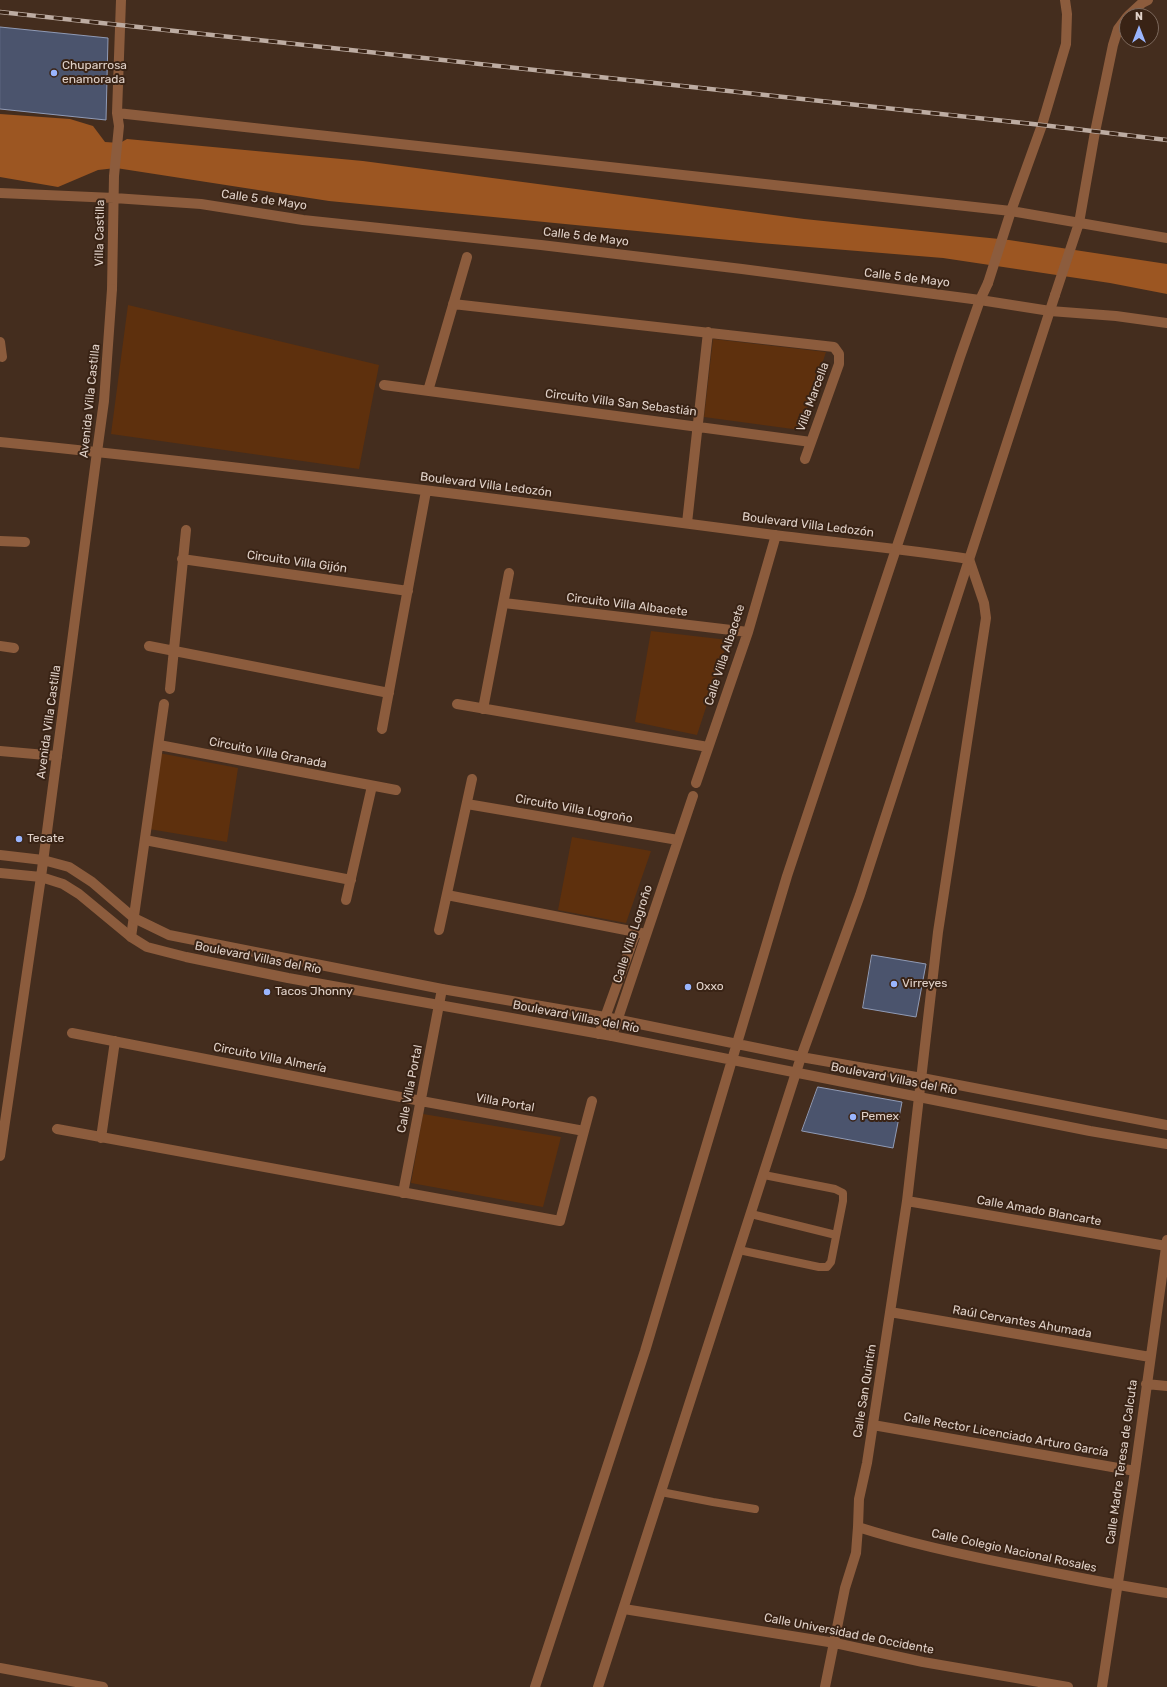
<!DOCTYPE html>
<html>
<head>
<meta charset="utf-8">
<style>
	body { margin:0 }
	#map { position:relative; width:1167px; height:1687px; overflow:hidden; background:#442d1e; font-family:Rubik,sans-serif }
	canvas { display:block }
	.north { position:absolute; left:1119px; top:8px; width:40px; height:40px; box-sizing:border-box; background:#392315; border:1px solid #7c695d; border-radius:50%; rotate:0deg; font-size:11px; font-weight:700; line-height:16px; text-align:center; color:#e0d1c8 }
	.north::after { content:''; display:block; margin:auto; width:14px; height:18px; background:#9ab5fd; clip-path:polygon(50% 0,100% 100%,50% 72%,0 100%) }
</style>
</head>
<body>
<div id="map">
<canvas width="1167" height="1687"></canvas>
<div class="north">N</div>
</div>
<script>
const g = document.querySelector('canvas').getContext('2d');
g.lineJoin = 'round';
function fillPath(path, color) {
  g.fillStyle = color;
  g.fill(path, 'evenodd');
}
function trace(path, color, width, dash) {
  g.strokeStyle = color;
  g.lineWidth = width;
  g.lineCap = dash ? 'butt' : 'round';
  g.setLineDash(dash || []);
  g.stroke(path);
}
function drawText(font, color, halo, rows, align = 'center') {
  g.font = font + ' Rubik,sans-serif';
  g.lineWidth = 4;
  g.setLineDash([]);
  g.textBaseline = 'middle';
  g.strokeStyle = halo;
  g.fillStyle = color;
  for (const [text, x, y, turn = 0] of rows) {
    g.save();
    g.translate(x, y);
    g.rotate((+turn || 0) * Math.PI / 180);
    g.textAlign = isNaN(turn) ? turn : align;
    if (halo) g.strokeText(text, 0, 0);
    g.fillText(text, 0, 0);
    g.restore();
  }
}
fillPath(new Path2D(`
	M 128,305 L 379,365 L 359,469 L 111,434 Z
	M 713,339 L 826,352 L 800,430 L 704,417 Z
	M 651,631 L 728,640 L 697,735 L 635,722 Z
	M 159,753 L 238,768 L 227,842 L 149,829 Z
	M 572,837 L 651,851 L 626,923 L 558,910 Z
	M 423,1114 L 561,1137 L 543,1207 L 411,1183 Z`), '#5e300d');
fillPath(new Path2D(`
	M 0,114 L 70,119 L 93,126 L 105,142 L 120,143 L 127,139 L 363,161 L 804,219 L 1009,240 L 1167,264 L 1167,294 L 1110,283 L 943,258 L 760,243 L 329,201 L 116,168 L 98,170 L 58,187 L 0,177 Z`), '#9c5622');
const building = new Path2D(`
	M 0,27 L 108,38 L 106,120 L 0,109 Z
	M 872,955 L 926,964 L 916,1017 L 863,1008 Z
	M 818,1087 L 902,1102 L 893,1148 L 802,1131 Z`);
fillPath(building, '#4b546d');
trace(building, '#909bb6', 1);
trace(new Path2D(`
	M 751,1214 L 836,1235
	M 739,1250 L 819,1267 L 827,1267 L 831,1262 L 843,1201 L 843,1193 L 835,1189 L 764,1175
	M 661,1492 L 713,1502 L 755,1509`), '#8c5c3d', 8);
trace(new Path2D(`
	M 1128,16 L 1142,3 L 1148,0
	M 117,113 L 1011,211 L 1167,238
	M 0,193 L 114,198 L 201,204 L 303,220 L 541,245 L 742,269 L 980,300 L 1050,311 L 1116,316 L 1167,323
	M 988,283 L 1011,211 L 1042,125 L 1066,44 L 1067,14 L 1065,0
	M 112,289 L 114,176 L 119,126 L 117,113 L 121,0
	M 1055,295 L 1079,223 L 1095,132 L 1113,45 L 1118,29 L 1127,17
	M 453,304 L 834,347 L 839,354 L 839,364 L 805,459
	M 0,342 L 2,357
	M 384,385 L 811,442
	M 428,391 L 467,257
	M 0,442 C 258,468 516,501 774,535 C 839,543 904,549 969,559 L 984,603 L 986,618 L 938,932 L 907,1201 L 867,1463 L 859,1499 L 858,1527 L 856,1553 L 845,1588 L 825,1687
	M 687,523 L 708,332
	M 0,541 L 25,542
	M 182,559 L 408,591
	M 504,603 L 748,632
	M 0,646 L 14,648
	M 149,646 L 389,693
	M 170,689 L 186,530
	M 457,704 L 708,747
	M 483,709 L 509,573
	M 382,729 L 426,491
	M 159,745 L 396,790
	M 0,751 L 57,756
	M 696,783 L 748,632 L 776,535
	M 467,804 L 678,840
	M 145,840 L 351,880
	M 447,895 L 646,934
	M 346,900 L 372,786
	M 439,930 L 472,779
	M 131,937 L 164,704
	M 72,1033 L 421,1101 L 584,1131
	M 599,1034 L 636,932
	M 612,1036 L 693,796
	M 57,1129 L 560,1221 L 592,1101
	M 101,1138 L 115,1041
	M 403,1193 L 442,989
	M 907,1201 L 1166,1246
	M 890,1312 L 1150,1357
	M 1146,1384 L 1167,1386
	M 873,1425 L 1135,1471
	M 858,1527 C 914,1545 972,1557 1030,1568 C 1075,1577 1121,1586 1167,1593
	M 624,1609 L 835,1643 L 923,1662 L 1068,1687
	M 0,1668 L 103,1687
	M 1102,1687 L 1135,1471 L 1167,1240`), '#8c5c3d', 10);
trace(new Path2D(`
	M 0,855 L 43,860 L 69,867 L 92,882 L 134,918 L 169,935 L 442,989 L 605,1017 L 801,1057 L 922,1078 L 1167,1125
	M 0,873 L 41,877 L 63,884 L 79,894 L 131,937 L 147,947 L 186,957 L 288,978 L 612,1036 L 1090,1131 L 1167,1144
	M 0,1156 L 41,877 L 97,452 L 104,401 L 112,289
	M 535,1687 L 645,1351 L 787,876 L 960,357 L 980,300 L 988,283
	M 598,1687 L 801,1057 L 860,895 L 1055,295`), '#8c5c3d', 10);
const rail = new Path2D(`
	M 0,12 L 1042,125 L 1167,140`);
trace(rail, '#bdaca2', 4.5);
trace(rail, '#392315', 3, [9]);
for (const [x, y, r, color] of [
	[54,73,4,"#9ab5fd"],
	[19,839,4,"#9ab5fd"],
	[894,984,4,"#9ab5fd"],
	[688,987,4,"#9ab5fd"],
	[267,992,4,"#9ab5fd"],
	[853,1117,4,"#9ab5fd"]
]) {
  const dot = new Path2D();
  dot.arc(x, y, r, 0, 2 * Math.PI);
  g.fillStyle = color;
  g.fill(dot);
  trace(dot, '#392315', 1.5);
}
drawText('12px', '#e0d1c8', '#392315', [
	["Chuparrosa",62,66],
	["enamorada",62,80],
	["Tecate",27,839],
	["Virreyes",902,984],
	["Oxxo",696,987],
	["Tacos Jhonny",275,992],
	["Pemex",861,1117]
], 'left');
drawText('12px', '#e0d1c8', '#392315', [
	["Calle 5 de Mayo",264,200,8],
	["Villa Castilla",100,233,-89],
	["Calle 5 de Mayo",586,237,7],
	["Calle 5 de Mayo",907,278,7],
	["Villa Marcella",813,397,-70],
	["Avenida Villa Castilla",90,401,-84],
	["Circuito Villa San Sebastián",621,403,7],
	["Boulevard Villa Ledozón",486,485,7],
	["Boulevard Villa Ledozón",808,525,7],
	["Circuito Villa Gijón",297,562,8],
	["Circuito Villa Albacete",627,605,7],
	["Calle Villa Albacete",725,655,-72],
	["Avenida Villa Castilla",49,722,-82],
	["Circuito Villa Granada",268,753,11],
	["Circuito Villa Logroño",574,809,10],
	["Calle Villa Logroño",633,934,-72],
	["Boulevard Villas del Río",258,958,11],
	["Boulevard Villas del Río",576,1017,11],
	["Circuito Villa Almería",270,1058,11],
	["Boulevard Villas del Río",894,1079,11],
	["Calle Villa Portal",410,1089,-79],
	["Villa Portal",505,1103,10],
	["Calle Amado Blancarte",1039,1211,10],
	["Raúl Cervantes Ahumada",1022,1322,10],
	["Calle San Quintín",865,1391,-81],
	["Calle Rector Licenciado Arturo García",1006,1435,10],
	["Calle Madre Teresa de Calcuta",1122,1462,-82],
	["Calle Colegio Nacional Rosales",1014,1551,12],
	["Calle Universidad de Occidente",849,1634,11]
]);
</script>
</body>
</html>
